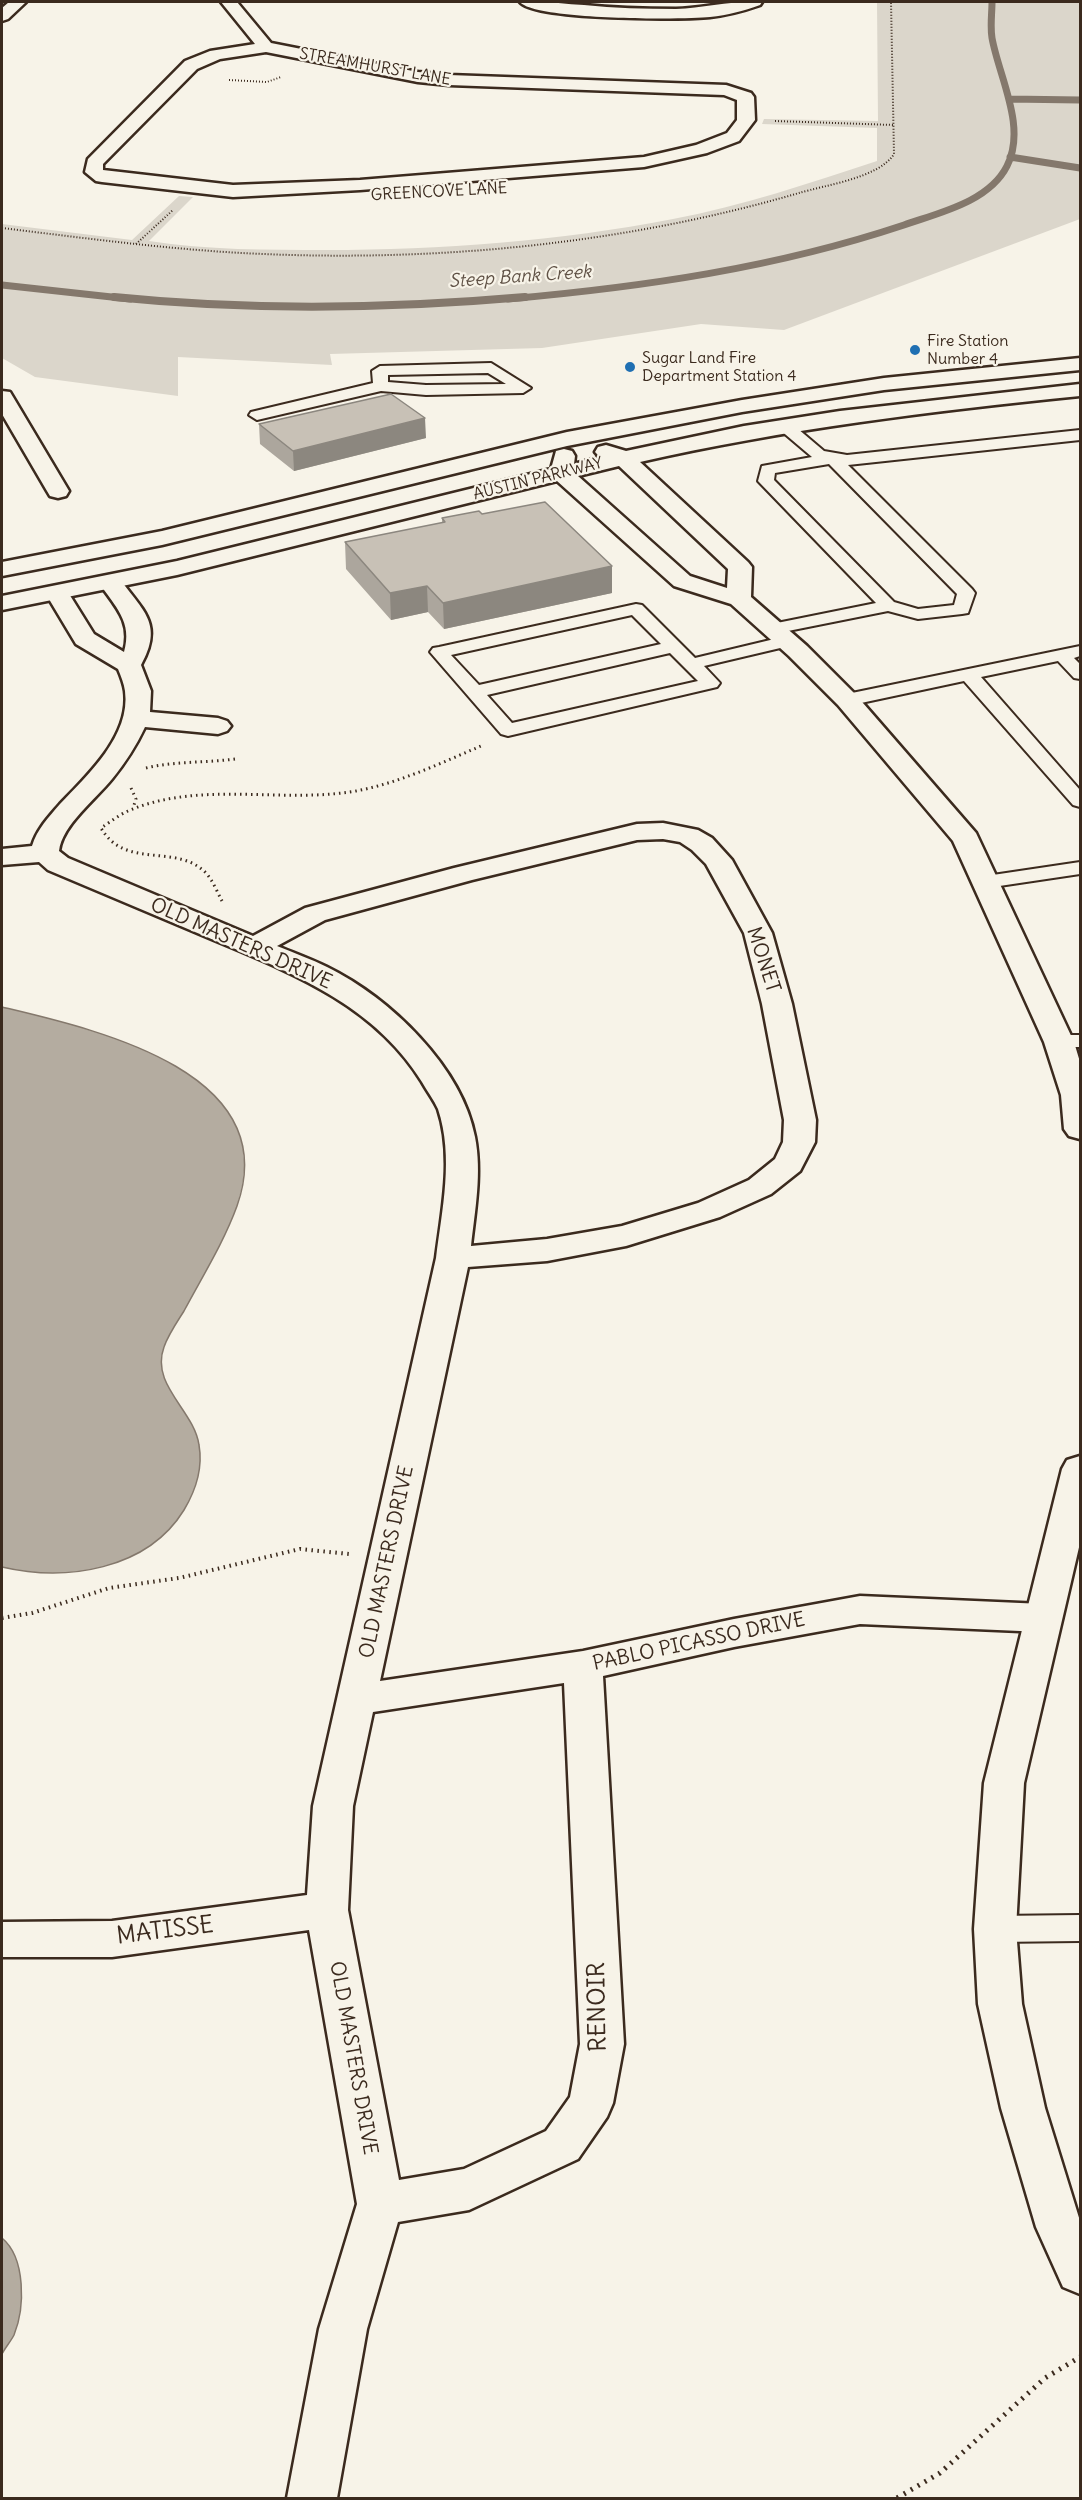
<!DOCTYPE html>
<html>
<head>
<meta charset="utf-8">
<style>
	body { margin:0 }
	#map { position:relative; width:1082px; height:2500px; overflow:hidden; background:#f7f3e8; font-family:Delius,sans-serif }
	canvas { display:block }
	.frame { position:absolute; inset:0; border:3px solid #3b2a1e; pointer-events:none }
</style>
</head>
<body>
<div id="map">
<canvas width="1082" height="2500"></canvas>
<div class="frame"></div>
</div>
<script>
const g = document.querySelector('canvas').getContext('2d');
g.lineJoin = 'round';
function fillPath(path, color) {
  g.fillStyle = color;
  g.fill(path, 'evenodd');
}
function trace(path, color, width, dash) {
  g.strokeStyle = color;
  g.lineWidth = width;
  g.lineCap = dash ? 'butt' : 'round';
  g.setLineDash(dash || []);
  g.stroke(path);
}
function drawText(font, color, halo, rows, align = 'center') {
  g.font = font + ' Delius,sans-serif';
  g.lineWidth = 4.5;
  g.setLineDash([]);
  g.textBaseline = 'middle';
  g.strokeStyle = halo;
  g.fillStyle = color;
  for (const [text, x, y, turn = 0] of rows) {
    g.save();
    g.translate(x, y);
    g.rotate((+turn || 0) * Math.PI / 180);
    g.textAlign = isNaN(turn) ? turn : align;
    if (halo) g.strokeText(text, 0, 0);
    g.fillText(text, 0, 0);
    g.restore();
  }
}
fillPath(new Path2D(`
	M 877,2 L 1080,2 L 1080,219 L 784,330 L 701,324 L 542,348 L 330,354 L 332,365 L 178,357 L 178,396 L 35,377 L 2,358 L 2,224 L 132,240 L 179,196 L 193,197 L 149,241 C 207,250 268,250 326,250 C 441,250 559,241 673,219 C 742,206 810,183 877,161 L 877,128 L 762,124 L 764,119 L 878,121 Z`), '#dbd6cb');
const water = new Path2D(`
	M 2,1007 C 94,1029 285,1071 237,1206 C 224,1242 202,1277 184,1311 C 177,1322 168,1335 164,1347 C 150,1385 194,1410 199,1445 C 203,1468 196,1490 184,1510 C 147,1570 66,1582 2,1567 Z
	M 2,2238 C 26,2258 25,2308 14,2335 C 11,2341 5,2348 2,2354 Z`);
fillPath(water, '#b4aca0');
trace(water, '#84786c', 1.5);
trace(new Path2D(`
	M 1009,99 L 1080,100
	M 1010,157 L 1080,168
	M 2,285 L 130,299
	M 508,299 C 643,287 775,268 904,225 C 938,213 989,202 1007,166 C 1027,127 999,77 992,38 C 990,26 992,14 992,2`), '#84786c', 7);
trace(new Path2D(`
	M 114,297 C 252,311 388,309 525,297`), '#84786c', 8);
const lane = new Path2D(`
	M 491,363 L 531,388 L 523,393 L 426,395 L 381,391 L 257,420 L 249,415 L 251,412 L 373,383 L 372,371 L 380,366 ZM 488,373 L 506,384 L 426,385 L 388,382 L 388,375 Z
	M 785,421 L 791,423 L 824,451 L 847,455 L 1080,430 L 1080,440 L 848,465 L 972,589 L 975,593 L 968,613 L 962,614 L 918,619 L 888,611 L 773,634 L 767,633 L 764,629 L 767,625 L 876,603 L 758,481 L 762,466 L 812,457 L 779,429 L 777,426 ZM 829,464 L 957,594 L 954,605 L 918,609 L 894,602 L 774,480 L 775,473 Z
	M 636,604 L 642,605 L 695,658 L 787,636 L 793,637 L 796,641 L 793,645 L 704,666 L 720,683 L 717,687 L 508,736 L 501,734 L 430,652 L 433,648 L 439,647 ZM 632,615 L 661,644 L 479,685 L 451,655 ZM 670,653 L 698,681 L 512,723 L 487,695 Z
	M 1080,646 L 1080,656 L 1074,658 L 1080,664 L 1080,679 L 1074,678 L 1058,661 L 981,677 L 1080,790 L 1080,807 L 1073,805 L 964,681 L 847,706 L 840,704 L 838,700 L 840,696 L 847,694 Z
	M 1080,862 L 1080,874 L 986,888 L 979,886 L 976,882 L 979,878 L 986,876 Z
	M 1059,1035 L 1080,1035 L 1080,1047 L 1051,1047 L 1048,1042 L 1051,1037 Z
	M 1080,1915 L 1080,1941 L 995,1942 L 984,1938 L 980,1929 L 984,1920 L 995,1916 Z`);
const street = new Path2D(`
	M 9,2 L 26,2 L 8,19 L 2,21 L 2,8 Z
	M 221,2 L 237,2 L 271,43 L 418,72 L 449,75 L 726,85 L 751,93 L 754,97 L 755,120 L 739,141 L 707,153 L 644,167 L 360,190 L 233,197 L 102,182 L 96,181 L 85,172 L 88,159 L 185,61 L 210,51 L 255,44 ZM 266,52 L 418,82 L 449,85 L 724,95 L 737,100 L 737,120 L 727,133 L 696,145 L 644,157 L 360,180 L 233,185 L 103,170 L 103,164 L 197,69 L 220,59 Z
	M 520,2 C 541,0 563,4 584,5 C 614,8 645,9 676,9 C 704,8 734,0 762,2 L 760,5 C 743,11 728,15 710,17 C 683,20 534,20 520,2 Z
	M 2,391 L 10,392 L 13,397 L 69,491 L 66,496 L 58,498 L 50,496 L 47,491 L 2,414 Z
	M 111,576 L 119,578 C 143,611 164,624 141,665 L 151,691 L 150,712 L 218,718 L 227,721 L 231,726 L 227,731 L 218,734 L 145,727 C 136,746 125,763 112,779 C 96,799 62,825 59,851 L 68,858 L 253,936 L 305,908 L 454,868 L 637,824 L 663,823 L 698,830 L 712,838 L 732,860 L 772,933 L 792,1004 L 816,1120 L 815,1142 L 800,1171 L 771,1194 L 720,1217 L 626,1246 L 547,1261 L 468,1267 L 380,1681 L 583,1651 L 734,1619 L 860,1596 L 1043,1604 L 1056,1608 L 1062,1618 L 1056,1628 L 1043,1632 L 860,1624 L 734,1647 L 603,1676 L 624,2044 L 613,2103 L 607,2117 L 578,2159 L 469,2210 L 398,2222 L 367,2329 L 337,2498 L 287,2498 L 319,2329 L 357,2204 L 309,1930 L 112,1957 L 2,1957 L 2,1922 L 112,1921 L 307,1895 L 313,1806 L 436,1258 C 442,1210 454,1157 438,1109 C 434,1100 427,1091 422,1082 C 371,999 279,968 195,932 C 146,911 97,891 48,870 L 39,862 L 2,865 L 2,849 L 32,846 C 37,829 49,817 60,804 C 88,775 131,735 125,691 C 124,684 121,676 118,669 L 76,644 L 46,594 L 50,589 L 58,587 L 66,589 L 94,634 L 124,652 C 133,622 115,606 99,583 L 103,578 ZM 663,839 L 680,842 L 692,850 L 706,864 L 744,933 L 762,1004 L 784,1120 L 783,1142 L 775,1159 L 749,1180 L 698,1203 L 622,1226 L 547,1239 L 471,1246 C 475,1210 482,1173 475,1137 C 462,1067 390,998 327,967 C 311,959 294,953 277,946 L 325,920 L 472,880 L 637,840 ZM 564,1683 L 580,2044 L 570,2097 L 546,2131 L 464,2169 L 399,2180 L 348,1910 L 353,1806 L 373,1712 Z`);
const secondary = new Path2D(`
	M 1080,358 L 1080,370 L 884,390 L 742,412 L 567,446 L 162,545 L 2,576 L 2,562 L 162,531 L 567,432 L 742,400 L 884,378 Z
	M 1080,384 L 1080,396 C 932,411 785,429 640,462 L 748,562 L 752,567 L 751,597 L 807,646 L 856,695 L 976,833 L 1074,1042 L 1080,1062 L 1080,1139 L 1069,1136 L 1064,1129 L 1061,1095 L 1044,1042 L 953,841 L 838,705 L 789,656 L 731,604 L 674,586 L 557,481 L 177,575 L 2,610 L 2,596 L 177,561 L 551,469 L 556,451 L 564,449 L 572,451 L 575,456 L 574,464 L 600,457 L 595,452 L 598,447 L 606,445 L 626,451 L 744,426 L 840,411 ZM 619,466 L 728,569 L 727,588 L 690,576 L 578,476 Z
	M 1080,1456 L 1080,1543 L 1024,1783 L 1016,1929 L 1022,2004 L 1045,2108 L 1080,2221 L 1080,2294 L 1063,2287 L 1036,2227 L 1001,2108 L 978,2004 L 974,1929 L 984,1783 L 1062,1469 L 1067,1460 Z`);
trace(lane, '#3b2a1e', 4);
trace(street, '#3b2a1e', 5);
trace(secondary, '#3b2a1e', 5);
trace(new Path2D(`
	M 229,80 L 267,82 L 281,77
	M 775,121 L 894,125
	M 2,228 C 76,237 150,247 225,252 C 416,264 614,247 799,193 C 825,185 879,178 894,154 L 891,2
	M 136,244 L 173,210`), '#3b2a1e', 2, [1, 2]);
trace(new Path2D(`
	M 146,768 C 175,761 205,763 235,759
	M 131,788 L 136,799 L 133,808
	M 222,901 C 217,892 213,880 205,872 C 175,843 125,870 101,828 C 110,822 119,815 128,811 C 200,780 281,804 356,791 C 399,783 441,763 481,746`), '#3b2a1e', 3, [1.5, 4]);
trace(new Path2D(`
	M 2,1618 L 32,1613 L 109,1588 L 179,1578 L 300,1549 L 349,1554`), '#3b2a1e', 4, [1.5, 4.5]);
trace(new Path2D(`
	M 897,2498 L 940,2473 L 1045,2378 L 1080,2357`), '#3b2a1e', 5, [2, 6]);
fillPath(lane, '#f7f3e8');
fillPath(street, '#f7f3e8');
fillPath(secondary, '#f7f3e8');
fillPath(new Path2D(`
	M 259,424 L 426,438 L 294,471 L 260,444 Z
	M 482,514 L 612,593 L 444,629 L 428,612 L 391,620 L 346,569 L 345,542 L 442,523 L 442,518 Z`), '#aca69d');
fillPath(new Path2D(`
	M 425,418 L 426,438 L 294,471 L 293,451 Z
	M 612,566 L 612,593 L 444,629 L 443,603 Z
	M 427,586 L 428,612 L 391,620 L 390,593 Z`), '#8c877f');
const building = new Path2D(`
	M 391,394 L 425,418 L 293,451 L 259,424 Z
	M 545,502 L 612,566 L 443,603 L 427,586 L 390,593 L 345,542 L 445,522 L 442,518 L 479,511 L 482,514 Z`);
fillPath(building, '#c8c1b6');
trace(building, '#8c877f', 1.5);
for (const [x, y, r, color] of [
	[915,350,6,"#1f6fb2"],
	[630,367,6,"#1f6fb2"]
]) {
  const dot = new Path2D();
  dot.arc(x, y, r, 0, 2 * Math.PI);
  g.fillStyle = color;
  g.fill(dot);
  trace(dot, '#f7f3e8', 2);
}
drawText('16px', '#3b2a1e', '#f7f3e8', [
	["STREAMHURST LANE",375,67,10],
	["GREENCOVE LANE",439,192,-3],
	["AUSTIN PARKWAY",538,479,-14]
]);
drawText('16px', '#3b2a1e', '#f7f3e8', [
	["Fire Station",927,341],
	["Number 4",927,359],
	["Sugar Land Fire",642,358],
	["Department Station 4",642,376]
], 'left');
drawText('italic 18px', '#5f5145', '#f7f3e8', [
	["Steep Bank Creek",520,277,-4]
]);
drawText('20px', '#3b2a1e', '#f7f3e8', [
	["OLD MASTERS DRIVE",241,944,24],
	["MONET",763,960,72],
	["OLD MASTERS DRIVE",387,1562,-78],
	["PABLO PICASSO DRIVE",699,1642,-12],
	["OLD MASTERS DRIVE",353,2058,80]
]);
drawText('24px', '#3b2a1e', '#f7f3e8', [
	["MATISSE",165,1931,-7],
	["RENOIR",598,2007,-91]
]);
</script>
</body>
</html>
